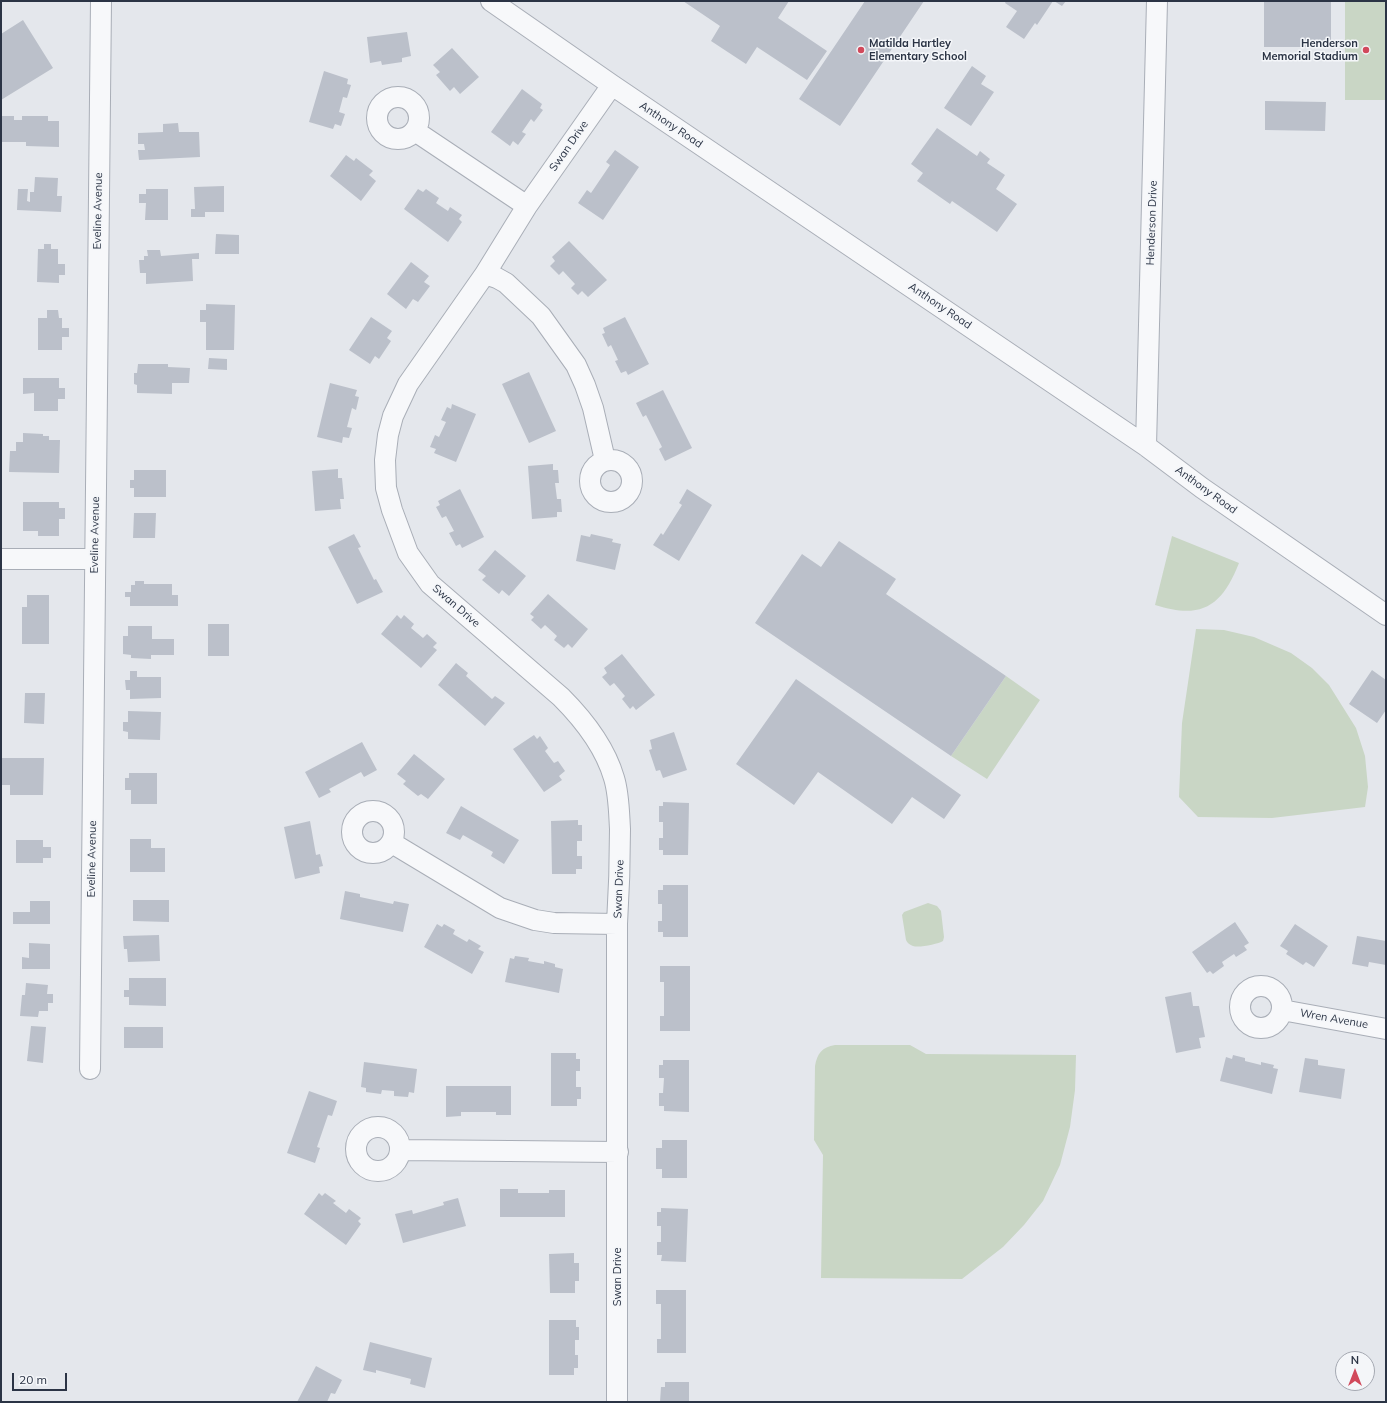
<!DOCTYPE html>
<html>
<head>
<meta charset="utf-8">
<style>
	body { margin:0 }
	#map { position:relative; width:1387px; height:1403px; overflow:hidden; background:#e4e7ec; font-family:Mulish,sans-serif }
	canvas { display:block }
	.frame { position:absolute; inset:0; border:2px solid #2b3445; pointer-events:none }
	.north { position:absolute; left:1335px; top:1351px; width:40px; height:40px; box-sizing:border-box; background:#f4f6f9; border:1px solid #a4a8b1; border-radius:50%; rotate:0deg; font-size:11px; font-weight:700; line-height:16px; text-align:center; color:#2b3445 }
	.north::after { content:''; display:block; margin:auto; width:14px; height:18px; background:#d1495b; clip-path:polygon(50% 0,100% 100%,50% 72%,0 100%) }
	.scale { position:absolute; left:12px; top:1373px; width:55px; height:18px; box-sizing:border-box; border:2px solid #2b3445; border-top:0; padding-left:5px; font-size:12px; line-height:14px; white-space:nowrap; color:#2b3445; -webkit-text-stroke:3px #f4f6f9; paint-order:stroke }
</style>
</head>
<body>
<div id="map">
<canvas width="1387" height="1403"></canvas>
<div class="frame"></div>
<div class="north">N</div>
<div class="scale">20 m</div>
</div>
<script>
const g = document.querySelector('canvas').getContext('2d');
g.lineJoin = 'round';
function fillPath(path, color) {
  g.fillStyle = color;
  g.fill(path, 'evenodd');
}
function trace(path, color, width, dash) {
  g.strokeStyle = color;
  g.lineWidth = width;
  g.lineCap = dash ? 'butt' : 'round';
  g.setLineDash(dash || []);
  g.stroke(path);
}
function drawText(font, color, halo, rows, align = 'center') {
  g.font = font + ' Mulish,sans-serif';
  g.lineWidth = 3;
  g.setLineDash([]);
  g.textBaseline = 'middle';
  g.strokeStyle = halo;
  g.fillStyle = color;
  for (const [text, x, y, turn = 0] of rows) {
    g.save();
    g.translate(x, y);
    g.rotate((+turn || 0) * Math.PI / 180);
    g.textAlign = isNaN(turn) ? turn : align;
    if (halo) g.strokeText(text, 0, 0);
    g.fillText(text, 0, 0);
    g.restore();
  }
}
fillPath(new Path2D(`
	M 1345,1 L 1386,1 L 1386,100 L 1345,100 Z
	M 1172,536 L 1239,563 C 1222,606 1202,620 1155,605 Z
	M 1196,629 L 1224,630 L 1254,637 L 1291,653 L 1312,668 L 1329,685 L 1356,728 L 1365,756 L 1368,787 L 1365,807 L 1272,818 L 1198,817 L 1179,797 L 1182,723 Z
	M 1006,676 L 1040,700 L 987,779 L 951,756 Z
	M 928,903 L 937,906 L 941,911 L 944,937 L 943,941 C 938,944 919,948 913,946 C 910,945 907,943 906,940 L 902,915 L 904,912 Z
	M 835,1045 L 910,1045 L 926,1054 L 1076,1055 L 1075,1090 L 1070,1127 L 1060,1165 L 1043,1201 L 1024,1225 L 1003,1247 L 962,1279 L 821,1278 L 823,1155 L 814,1140 L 815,1066 C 817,1054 822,1047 835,1045 Z`), '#c9d6c5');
fillPath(new Path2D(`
	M 683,1 L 789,1 L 778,18 L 827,51 L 807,80 L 757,47 L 746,64 L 711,41 L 720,26 Z
	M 865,1 L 924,1 L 840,126 L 799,99 Z
	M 1006,1 L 1053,1 L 1037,25 L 1035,23 L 1024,39 L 1006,27 L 1017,11 L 1005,3 Z
	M 1054,1 L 1066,1 L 1062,6 Z
	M 1264,1 L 1331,1 L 1331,47 L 1264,47 Z
	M 23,20 L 53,68 L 1,100 L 1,34 Z
	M 407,32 L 411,56 L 402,58 L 402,62 L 382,65 L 381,61 L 370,63 L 367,37 Z
	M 452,48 L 479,77 L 460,94 L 454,87 L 450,91 L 436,75 L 440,72 L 433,65 Z
	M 972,66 L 986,76 L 981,84 L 994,92 L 971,126 L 944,108 Z
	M 324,71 L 348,79 L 347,84 L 351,85 L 347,98 L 343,97 L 339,112 L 345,114 L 341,126 L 335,124 L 333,129 L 309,122 Z
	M 522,89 L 542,104 L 540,108 L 543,110 L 534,122 L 531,119 L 522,132 L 526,134 L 518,145 L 513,141 L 510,146 L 491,132 Z
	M 1265,101 L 1326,102 L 1325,131 L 1265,130 Z
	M 2,116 L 14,116 L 14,120 L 22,120 L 22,116 L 48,116 L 48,121 L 59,121 L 59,147 L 26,146 L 26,142 L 1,142 Z
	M 178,123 L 179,132 L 199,132 L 200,157 L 139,160 L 138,150 L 145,150 L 144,144 L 138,144 L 138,133 L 163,132 L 163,124 Z
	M 937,128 L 977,156 L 980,151 L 990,159 L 987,163 L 1005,175 L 996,189 L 1017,204 L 997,232 L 952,201 L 950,204 L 917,181 L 923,173 L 911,164 Z
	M 615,150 L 639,167 L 603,220 L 578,203 L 587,190 L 591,193 L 610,165 L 606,162 Z
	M 346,155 L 354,161 L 356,158 L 373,171 L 369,175 L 376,181 L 361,201 L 330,176 Z
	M 35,177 L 58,178 L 57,196 L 62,196 L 61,212 L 17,210 L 18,189 L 28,189 L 27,201 L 30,202 L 30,192 L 34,192 Z
	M 224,186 L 224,212 L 205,212 L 205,217 L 191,217 L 191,209 L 195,209 L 194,187 Z
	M 146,189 L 168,189 L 168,220 L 145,220 L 146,203 L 139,203 L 139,194 L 146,194 Z
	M 418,189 L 423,192 L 426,189 L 439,198 L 436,203 L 448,211 L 450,207 L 462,215 L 459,219 L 462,222 L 448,242 L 404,209 Z
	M 216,234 L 239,235 L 239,254 L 215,254 Z
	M 569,241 L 607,280 L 588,297 L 582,291 L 578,295 L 571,288 L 575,284 L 563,271 L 559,275 L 550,266 L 555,261 L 552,257 Z
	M 44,244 L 51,244 L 51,249 L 58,249 L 58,264 L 65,264 L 65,275 L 59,275 L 59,283 L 37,282 L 38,249 L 44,249 Z
	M 147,250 L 160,250 L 161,256 L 199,253 L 199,259 L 192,259 L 193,281 L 146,284 L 146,273 L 140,273 L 139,260 L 144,260 L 144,256 L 148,256 Z
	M 411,262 L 429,276 L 424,282 L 430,286 L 418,302 L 413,299 L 406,309 L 387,294 Z
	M 206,304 L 235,305 L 234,350 L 206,350 L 206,322 L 200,322 L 200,310 L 206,310 Z
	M 47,310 L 58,310 L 59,318 L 62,318 L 62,328 L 69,328 L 69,337 L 62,337 L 62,350 L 38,350 L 38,318 L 47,318 Z
	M 371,317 L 392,331 L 387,338 L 391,341 L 379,359 L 375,356 L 370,364 L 349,350 Z
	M 625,317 L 649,364 L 628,375 L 626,371 L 621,373 L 615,361 L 618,360 L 611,345 L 608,347 L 602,334 L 605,333 L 603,328 Z
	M 209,358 L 227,359 L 227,370 L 208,369 Z
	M 138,364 L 168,364 L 168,367 L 190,368 L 189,383 L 172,383 L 172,394 L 137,393 L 137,385 L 134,384 L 134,373 L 137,373 Z
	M 529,372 L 556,431 L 529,443 L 502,384 Z
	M 23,378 L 59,378 L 59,388 L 65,388 L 65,399 L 58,399 L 58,411 L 34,411 L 34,393 L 23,394 Z
	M 330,383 L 357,390 L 355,396 L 359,397 L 356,410 L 352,408 L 347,427 L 352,428 L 349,438 L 343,437 L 342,443 L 317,437 Z
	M 663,390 L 692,448 L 665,461 L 659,449 L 662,447 L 646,415 L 643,417 L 636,403 Z
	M 452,404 L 476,414 L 456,462 L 434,453 L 436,449 L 430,447 L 435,435 L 439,437 L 446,422 L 441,420 L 447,407 L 451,409 Z
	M 23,433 L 43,434 L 43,436 L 49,436 L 49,440 L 60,440 L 59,473 L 9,472 L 10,451 L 16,451 L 16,442 L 23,442 Z
	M 553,464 L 553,470 L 558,470 L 559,483 L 555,483 L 557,499 L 561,499 L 562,512 L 557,512 L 557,517 L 532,519 L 528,466 Z
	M 338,469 L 338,478 L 342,478 L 344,499 L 340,499 L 341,509 L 315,511 L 312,471 Z
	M 134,470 L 166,470 L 166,497 L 134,497 L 134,488 L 130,488 L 130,480 L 134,480 Z
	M 460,489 L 484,537 L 462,548 L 460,544 L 456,546 L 449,533 L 454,531 L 446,516 L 442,518 L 436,507 L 440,505 L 438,501 Z
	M 687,489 L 712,505 L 679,561 L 653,545 L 661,533 L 663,535 L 682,505 L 679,503 Z
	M 23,502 L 59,502 L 59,508 L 65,508 L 65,519 L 59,519 L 59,536 L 38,536 L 38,531 L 23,531 Z
	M 134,513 L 156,513 L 155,538 L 133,538 Z
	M 354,534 L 361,547 L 358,548 L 374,580 L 376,579 L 383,592 L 357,604 L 328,547 Z
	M 591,534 L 613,539 L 612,542 L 621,544 L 615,570 L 576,561 L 581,535 L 590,537 Z
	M 839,541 L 896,579 L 886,594 L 1006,676 L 951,756 L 755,623 L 802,554 L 821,567 Z
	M 495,550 L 526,576 L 509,596 L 502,590 L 499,594 L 482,580 L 486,576 L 478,570 Z
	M 135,581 L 144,581 L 144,584 L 172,584 L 172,595 L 178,595 L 178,606 L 130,606 L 130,597 L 125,597 L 125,592 L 131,592 L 131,585 L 135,585 Z
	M 548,594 L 588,629 L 572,648 L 568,644 L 564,648 L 554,640 L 557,636 L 545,625 L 541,629 L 531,620 L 534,617 L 530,614 Z
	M 27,595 L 49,595 L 49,644 L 22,644 L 22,607 L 27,607 Z
	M 397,615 L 401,619 L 404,615 L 414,624 L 411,628 L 423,638 L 427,634 L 437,643 L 433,647 L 437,650 L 421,668 L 381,634 Z
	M 208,624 L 229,624 L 229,656 L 208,656 Z
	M 128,626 L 152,626 L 152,639 L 174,639 L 174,655 L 151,655 L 151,659 L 131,658 L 131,655 L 123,654 L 123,636 L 128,636 Z
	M 622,654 L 655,695 L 636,710 L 633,706 L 630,709 L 622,699 L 625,696 L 614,683 L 610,686 L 602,677 L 607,673 L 604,668 Z
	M 456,663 L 468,673 L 466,676 L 492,699 L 495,696 L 505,703 L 485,726 L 438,685 Z
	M 1372,670 L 1386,680 L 1386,710 L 1377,723 L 1349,704 Z
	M 130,671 L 137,671 L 137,677 L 161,677 L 161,698 L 130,699 L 130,690 L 126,690 L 125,680 L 130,680 Z
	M 796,679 L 961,795 L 944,819 L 912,797 L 892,824 L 818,772 L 794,805 L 736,764 Z
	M 25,693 L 45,693 L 44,724 L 24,723 Z
	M 128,711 L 161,712 L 160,740 L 128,739 L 128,732 L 123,731 L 123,722 L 128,722 Z
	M 674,732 L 687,770 L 663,778 L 660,770 L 656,771 L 649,750 L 652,749 L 650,740 Z
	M 534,735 L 537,739 L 540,736 L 548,748 L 545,751 L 554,763 L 558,761 L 565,771 L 559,776 L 562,780 L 544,792 L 513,749 Z
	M 362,742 L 377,770 L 364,777 L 361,772 L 329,789 L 331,792 L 319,798 L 305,772 Z
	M 414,754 L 445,779 L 428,799 L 421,794 L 418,796 L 403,784 L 406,781 L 397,774 Z
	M 1,758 L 44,758 L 43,795 L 10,795 L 10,785 L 1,785 Z
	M 129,773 L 157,773 L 157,804 L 131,804 L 131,790 L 125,790 L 125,778 L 129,778 Z
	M 663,802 L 689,803 L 688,855 L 663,855 L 663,850 L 659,850 L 659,838 L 663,838 L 663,822 L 659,822 L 659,806 L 663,806 Z
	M 461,806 L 519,840 L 504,864 L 491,856 L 493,852 L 463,835 L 460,840 L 446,833 Z
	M 578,820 L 578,825 L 582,825 L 582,841 L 577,841 L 577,856 L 582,856 L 582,869 L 576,869 L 576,874 L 552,874 L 551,821 Z
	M 310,821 L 316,855 L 320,854 L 323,866 L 319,867 L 320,873 L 295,879 L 284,827 Z
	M 130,839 L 151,839 L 151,848 L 165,848 L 165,872 L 130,872 Z
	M 16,840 L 43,840 L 43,847 L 51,847 L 51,858 L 43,858 L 43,863 L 16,863 Z
	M 663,885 L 688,885 L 688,937 L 663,937 L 663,932 L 658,932 L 658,921 L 662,921 L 662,904 L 658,904 L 658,890 L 663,890 Z
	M 345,891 L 360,894 L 360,897 L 393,904 L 394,901 L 409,904 L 403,932 L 340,919 Z
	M 133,900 L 169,900 L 169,922 L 133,921 Z
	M 30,901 L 50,901 L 50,924 L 13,924 L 13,912 L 30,912 Z
	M 1235,922 L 1249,943 L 1244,946 L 1247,950 L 1236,957 L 1234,954 L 1222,962 L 1224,966 L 1213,974 L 1210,971 L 1207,973 L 1192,952 Z
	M 437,924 L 442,927 L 444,924 L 455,930 L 453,934 L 467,942 L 469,939 L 481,946 L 478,949 L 484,952 L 472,974 L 424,947 Z
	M 1295,924 L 1328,946 L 1314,967 L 1306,962 L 1303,965 L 1286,954 L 1288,951 L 1280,946 Z
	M 159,935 L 160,961 L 128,962 L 127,949 L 124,949 L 123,936 Z
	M 1357,936 L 1386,941 L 1386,965 L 1369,962 L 1368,967 L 1352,964 Z
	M 29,943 L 50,944 L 50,969 L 22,969 L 22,957 L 29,958 Z
	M 515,956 L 529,958 L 528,961 L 544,964 L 544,961 L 555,964 L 555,967 L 563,969 L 559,993 L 505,982 L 510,958 L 514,959 Z
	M 660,966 L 690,966 L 690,1031 L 660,1031 L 660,1016 L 664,1016 L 664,982 L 660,982 Z
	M 129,978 L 166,978 L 166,1006 L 129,1005 L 129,997 L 124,997 L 124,990 L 129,990 Z
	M 26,983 L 48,985 L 47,994 L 53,994 L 53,1003 L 48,1003 L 48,1011 L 39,1011 L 38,1017 L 20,1016 L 22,995 L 25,995 Z
	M 1191,992 L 1193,1006 L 1199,1006 L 1205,1037 L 1199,1038 L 1201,1048 L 1176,1053 L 1165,997 Z
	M 31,1026 L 46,1027 L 43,1063 L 27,1061 Z
	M 124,1027 L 163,1027 L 163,1048 L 124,1048 Z
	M 551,1053 L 576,1053 L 576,1059 L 580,1059 L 580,1071 L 576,1071 L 576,1087 L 581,1087 L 581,1099 L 577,1099 L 577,1106 L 551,1106 Z
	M 1233,1055 L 1245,1058 L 1245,1061 L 1261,1065 L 1261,1062 L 1274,1065 L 1273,1068 L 1278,1069 L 1272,1094 L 1220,1081 L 1226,1057 L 1232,1059 Z
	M 1305,1058 L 1318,1060 L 1318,1065 L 1345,1069 L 1341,1099 L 1299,1092 Z
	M 663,1060 L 689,1060 L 689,1112 L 664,1111 L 664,1106 L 659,1106 L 659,1093 L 663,1093 L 664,1078 L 659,1078 L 659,1065 L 663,1065 Z
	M 364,1062 L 417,1069 L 414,1093 L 409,1092 L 408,1097 L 394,1096 L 394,1091 L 382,1090 L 381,1094 L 366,1092 L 366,1088 L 361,1087 Z
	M 446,1086 L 511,1086 L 511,1115 L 496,1115 L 496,1112 L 461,1112 L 461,1116 L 446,1117 Z
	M 309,1091 L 337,1101 L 332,1116 L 328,1115 L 317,1147 L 320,1148 L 315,1163 L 287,1153 Z
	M 662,1140 L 687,1140 L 687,1178 L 662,1178 L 662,1169 L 656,1169 L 656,1148 L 662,1148 Z
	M 500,1189 L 518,1189 L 518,1193 L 549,1193 L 549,1190 L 565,1190 L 565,1217 L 500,1217 Z
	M 319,1193 L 322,1196 L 325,1193 L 336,1201 L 333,1203 L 346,1213 L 349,1209 L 361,1218 L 358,1221 L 361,1224 L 346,1245 L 304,1214 Z
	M 458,1198 L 466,1226 L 403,1243 L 395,1214 L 412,1210 L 413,1214 L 444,1205 L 443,1202 Z
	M 661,1208 L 688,1209 L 686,1262 L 661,1261 L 662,1255 L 657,1255 L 657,1242 L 661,1242 L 661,1226 L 657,1226 L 657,1212 L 661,1212 Z
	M 574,1253 L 574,1263 L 579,1263 L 579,1281 L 575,1281 L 575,1293 L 550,1293 L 549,1254 Z
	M 656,1290 L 686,1290 L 686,1353 L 657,1353 L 657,1339 L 661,1339 L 661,1304 L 656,1304 Z
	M 549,1320 L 576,1320 L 576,1327 L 579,1327 L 579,1340 L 575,1340 L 575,1355 L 578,1355 L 578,1368 L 574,1368 L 574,1375 L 549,1375 Z
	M 370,1342 L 432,1358 L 425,1388 L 410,1384 L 411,1379 L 376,1370 L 376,1373 L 363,1370 Z
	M 316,1366 L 342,1380 L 335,1394 L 331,1393 L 327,1402 L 297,1402 Z
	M 665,1382 L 689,1382 L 689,1402 L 660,1402 L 661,1387 L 665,1387 Z`), '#bbc0ca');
const minor = new Path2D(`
	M 491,1 L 612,85 L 1146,446 L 1202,488 L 1386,615
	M 612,85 L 527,206 L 485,274 L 408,384 L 393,416 L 388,435 L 385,460 L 386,488 L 392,510 L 408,553 L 430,584 L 561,697 C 584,720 605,747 614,778 C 619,794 619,813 620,829 C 620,861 619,892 617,924 L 617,1402
	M377 118a21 21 0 1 1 42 0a21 21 0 1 1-42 0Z
	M 415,131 L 527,206
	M 485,274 L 497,278 L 506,283 L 541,316 L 576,365 L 585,385 L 593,408 L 605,460
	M 1146,446 L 1157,1
	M590 481a21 21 0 1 1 42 0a21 21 0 1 1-42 0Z
	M 1,559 L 95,559
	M352 832a21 21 0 1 1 42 0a21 21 0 1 1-42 0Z
	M 392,843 L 500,908 L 535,920 L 554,923 L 617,924
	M1240 1007a21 21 0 1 1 42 0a21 21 0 1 1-42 0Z
	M 1282,1010 L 1386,1029
	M 90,1069 L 101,1
	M356 1149a22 22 0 1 1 44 0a22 22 0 1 1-44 0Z
	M 400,1150 L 618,1152`);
trace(minor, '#a9aeb7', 22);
trace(minor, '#f7f8fa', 20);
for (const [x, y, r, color] of [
	[861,50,4,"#d1495b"],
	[1366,50,4,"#d1495b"]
]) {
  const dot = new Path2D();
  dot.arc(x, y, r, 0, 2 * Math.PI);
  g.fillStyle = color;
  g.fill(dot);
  trace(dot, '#f4f6f9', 1.5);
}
drawText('bold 11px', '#2b3445', '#f4f6f9', [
	["Matilda Hartley",869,44],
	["Elementary School",869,57],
	["Henderson",1358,44,"right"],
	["Memorial Stadium",1358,57,"right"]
], 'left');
drawText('11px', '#2b3445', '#f4f6f9', [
	["Anthony Road",671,125,34],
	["Swan Drive",569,146,-55],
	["Eveline Avenue",98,211,-89],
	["Henderson Drive",1152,223,-88],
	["Anthony Road",940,306,34],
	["Anthony Road",1206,490,36],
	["Eveline Avenue",95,535,-89],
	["Swan Drive",456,606,41],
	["Eveline Avenue",92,859,-89],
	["Swan Drive",619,889,-88],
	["Wren Avenue",1334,1019,10],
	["Swan Drive",618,1277,-90]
]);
</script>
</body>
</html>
